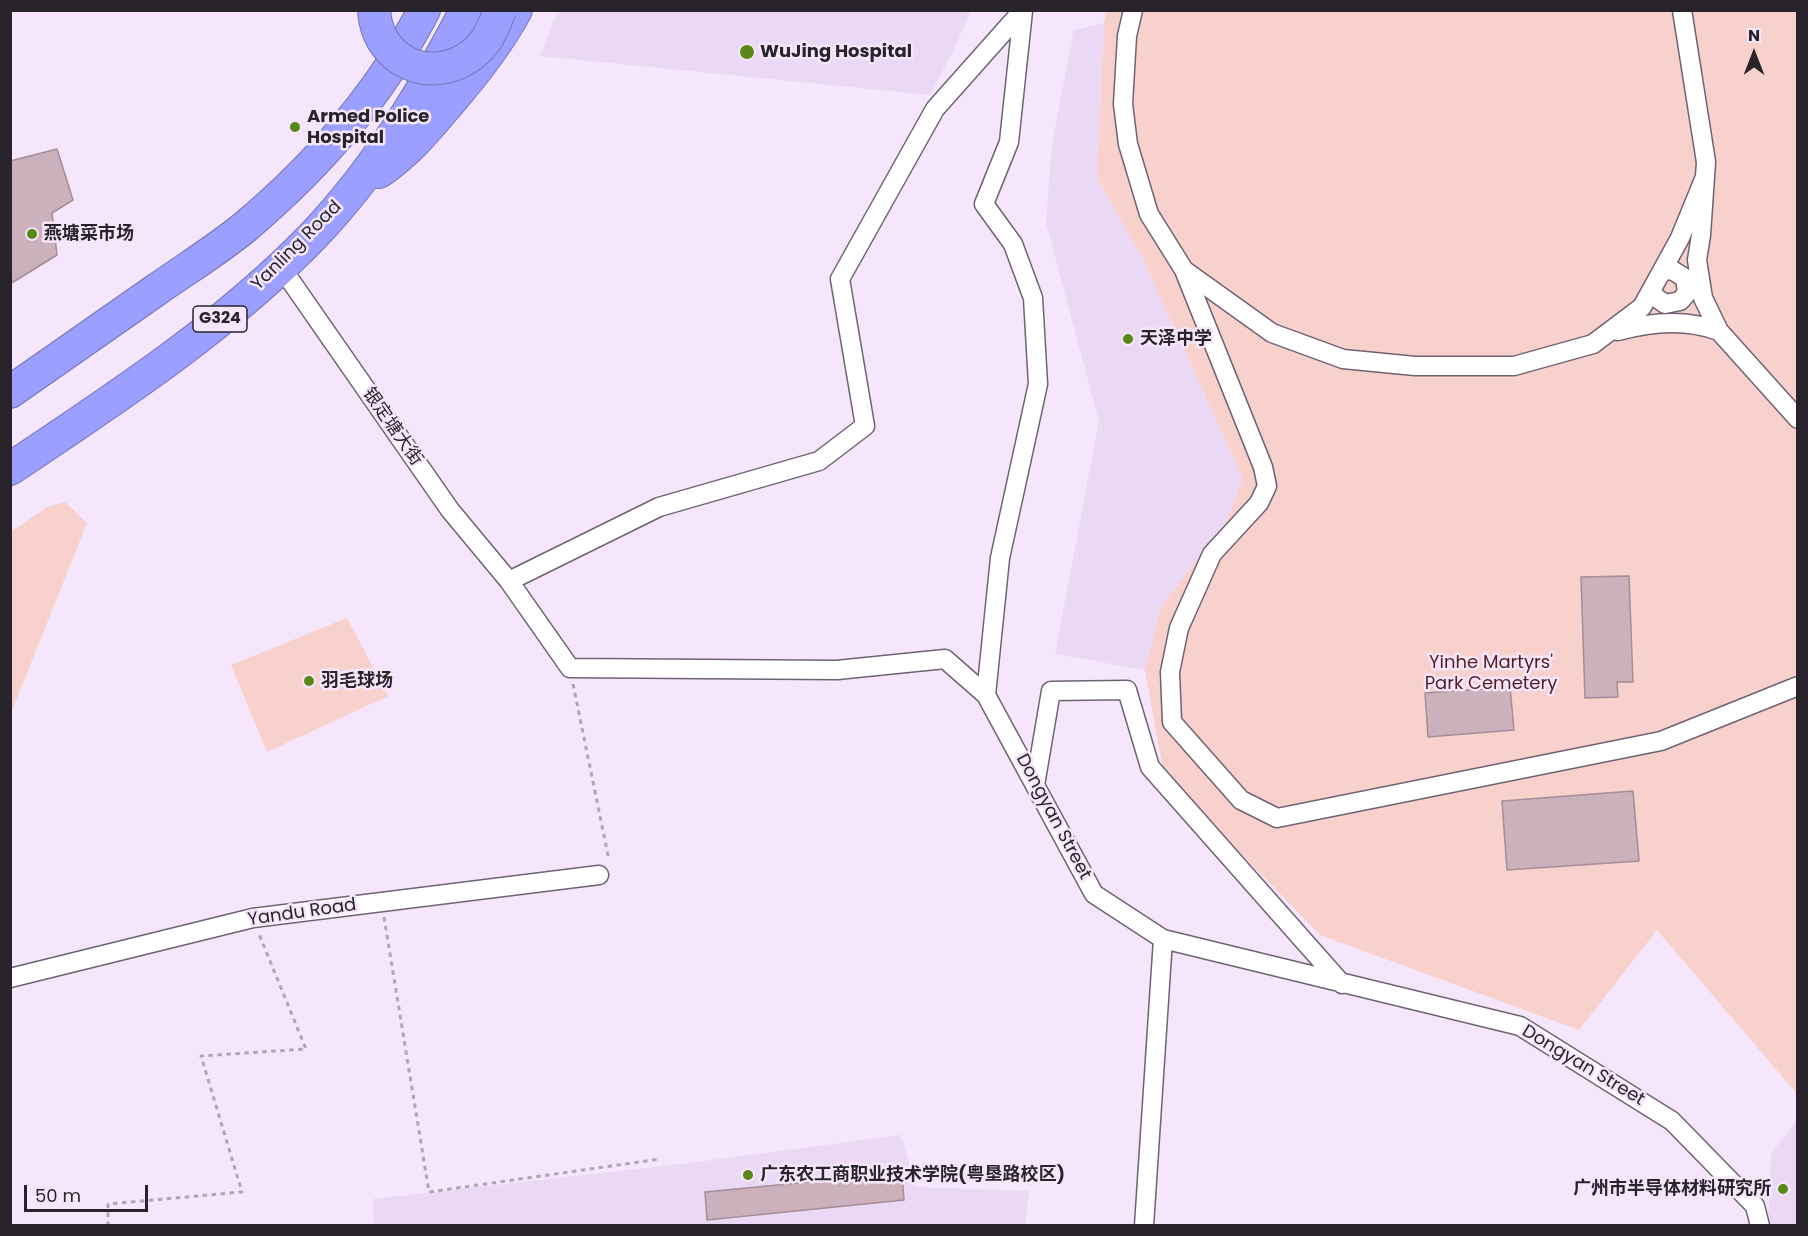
<!DOCTYPE html>
<html>
<head>
<meta charset="utf-8">
<style>
	body { margin:0 }
	#map { position:relative; width:1808px; height:1236px; overflow:hidden; background:#f5e6fc; font-family:Poppins,sans-serif }
	canvas { display:block }
	.frame { position:absolute; inset:0; border:12px solid #29242c; pointer-events:none }
	.north { position:absolute; left:1724px; top:24px; width:60px; height:60px; -webkit-text-stroke:4px #f5e6fc; paint-order:stroke; rotate:0deg; font-size:16px; font-weight:700; line-height:24px; text-align:center; color:#29242c }
	.north::after { content:''; display:block; margin:auto; width:21px; height:27px; background:#29242c; clip-path:polygon(50% 0,100% 100%,50% 72%,0 100%) }
	.scale { position:absolute; left:24px; top:1185px; width:124px; height:27px; box-sizing:border-box; border:3px solid #29242c; border-top:0; padding-left:8px; font-size:18px; line-height:21px; white-space:nowrap; color:#29242c; -webkit-text-stroke:4px #f5e6fc; paint-order:stroke }
</style>
</head>
<body>
<div id="map">
<canvas width="1808" height="1236"></canvas>
<div class="frame"></div>
<div class="north">N</div>
<div class="scale">50 m</div>
</div>
<script>
const g = document.querySelector('canvas').getContext('2d');
g.lineJoin = 'round';
function fillPath(path, color) {
  g.fillStyle = color;
  g.fill(path, 'evenodd');
}
function trace(path, color, width, dash) {
  g.strokeStyle = color;
  g.lineWidth = width;
  g.lineCap = dash ? 'butt' : 'round';
  g.setLineDash(dash || []);
  g.stroke(path);
}
function drawText(font, color, halo, rows, align = 'center') {
  g.font = font + ' Poppins,"Noto Sans SC",sans-serif';
  g.lineWidth = 5;
  g.setLineDash([]);
  g.textBaseline = 'middle';
  g.strokeStyle = halo;
  g.fillStyle = color;
  for (const [text, x, y, turn = 0] of rows) {
    g.save();
    g.translate(x, y);
    g.rotate((+turn || 0) * Math.PI / 180);
    g.textAlign = isNaN(turn) ? turn : align;
    if (halo) g.strokeText(text, 0, 0);
    g.fillText(text, 0, 0);
    g.restore();
  }
}
fillPath(new Path2D(`
	M 558,11 L 558,10 L 971,11 L 955,47 L 930,95 L 540,56 Z
	M 1104,23 L 1097,178 L 1142,257 L 1243,479 L 1225,524 L 1162,605 L 1145,670 L 1055,654 L 1099,421 L 1046,223 L 1052,143 L 1074,30 Z
	M 1797,1119 L 1797,1225 L 1768,1226 L 1771,1154 Z
	M 901,1135 L 916,1187 L 1029,1191 L 1025,1226 L 374,1226 L 373,1199 L 689,1163 Z`), '#ebd8f4');
fillPath(new Path2D(`
	M 1107,11 L 1797,11 L 1797,1094 L 1657,930 L 1579,1030 L 1320,935 L 1219,831 L 1162,764 L 1145,670 L 1162,605 L 1225,524 L 1243,479 L 1142,257 L 1097,178 L 1104,23 Z
	M 65,502 L 87,523 L 11,713 L 11,532 L 47,507 Z
	M 347,618 L 388,696 L 267,752 L 231,665 Z`), '#f8d1cc');
const building = new Path2D(`
	M 57,149 L 73,200 L 52,213 L 57,255 L 10,284 L 10,161 Z
	M 1629,576 L 1633,682 L 1617,682 L 1618,697 L 1585,698 L 1581,577 Z
	M 1510,687 L 1514,730 L 1428,737 L 1425,693 Z
	M 1633,791 L 1639,861 L 1507,870 L 1502,801 Z
	M 902,1173 L 904,1200 L 707,1220 L 705,1192 Z`);
fillPath(building, '#cab1bb');
trace(building, '#a58d97', 1.5);
const street = new Path2D(`
	M 1133,10 L 1127,36 L 1123,104 L 1128,144 L 1149,214 L 1184,270 L 1263,467 L 1267,486 L 1259,503 L 1212,554 L 1179,628 L 1170,672 L 1172,722 L 1241,800 L 1277,818 L 1661,741 L 1798,686
	M 1682,10 L 1706,162 L 1701,235 L 1697,260 L 1703,298 L 1719,331 L 1798,419
	M 281,267 L 450,510 L 509,581 L 570,668 L 837,670 L 945,659 L 986,695 L 1094,894 L 1163,939 L 1520,1026 L 1672,1121 L 1755,1206 L 1760,1226
	M 1184,270 L 1272,333 L 1343,359 L 1415,366 L 1514,366 L 1593,344 L 1642,307 L 1680,238 L 1705,177
	M 1652,289 L 1654,296 L 1665,304 L 1680,301 L 1687,293 L 1685,278 L 1672,270 L 1663,271
	M 1618,331 C 1650,322 1687,319 1719,331
	M 509,581 L 659,507 L 819,461 L 865,426 L 840,279 L 935,109 L 1023,10
	M 986,695 L 1000,558 L 1038,384 L 1033,298 L 1013,244 L 984,204 L 1009,142 L 1023,11
	M 1035,785 L 1051,691 L 1127,690 L 1150,767 L 1342,984
	M 10,978 L 253,918 L 599,875
	M 1144,1226 L 1163,939`);
const highway = new Path2D(`
	M 379,172 C 408,152 426,130 448,104 C 474,74 497,45 516,10
	M 10,392 C 59,358 107,324 156,290 C 186,269 217,250 245,227 C 316,167 381,93 424,10
	M 10,469 C 116,398 225,327 313,236 C 376,170 424,91 466,10`);
trace(street, '#6f6275', 21);
trace(highway, '#7374b5', 34);
trace(new Path2D(`
	M 573,684 L 609,860
	M 384,917 L 429,1192 L 660,1159
	M 108,1226 L 108,1204 L 242,1192 L 201,1056 L 306,1049 L 259,934`), '#b0a4b5', 3, [4.5, 4.5]);
trace(street, '#fff', 18);
trace(highway, '#9b9fff', 32);
const highwayBridge = new Path2D(`
	M 374,10 C 375,26 381,41 392,52 C 420,79 464,71 486,40 C 492,31 496,21 500,10`);
trace(highwayBridge, '#7374b5', 34, []);
trace(highwayBridge, '#9b9fff', 32);
for (const [x, y, r, color] of [
	[747,52,8,"#598718"],
	[295,127,6,"#598718"],
	[32,234,6,"#598718"],
	[1128,339,6,"#598718"],
	[309,681,6,"#598718"],
	[748,1175,6,"#598718"],
	[1783,1189,6,"#598718"]
]) {
  const dot = new Path2D();
  dot.arc(x, y, r, 0, 2 * Math.PI);
  g.fillStyle = color;
  g.fill(dot);
  trace(dot, '#f5e6fc', 2);
}
for (const [x, y, w] of [
	[220,319,54]
]) {
  const box = new Path2D();
  box.roundRect(x - w / 2, y - 13, w, 26, 4.5);
  g.fillStyle = '#f5e6fc';
  g.fill(box);
  trace(box, '#29242c', 1.5);
}
drawText('bold 16px', '#29242c', null, [
	["G324",220,319]
]);
drawText('bold 18px', '#29242c', '#f5e6fc', [
	["WuJing Hospital",760,52],
	["Armed Police",307,117],
	["Hospital",307,138],
	["燕塘菜市场",44,234],
	["天泽中学",1140,339],
	["羽毛球场",321,681],
	["广东农工商职业技术学院(粤垦路校区)",760,1175],
	["广州市半导体材料研究所",1771,1189,"right"]
], 'left');
drawText('18px', '#29242c', '#f5e6fc', [
	["Yanling Road",297,246,-45],
	["银定塘大街",392,427,55],
	["Dongyan Street",1053,817,62],
	["Yandu Road",302,913,-8],
	["Dongyan Street",1583,1066,31]
]);
drawText('18px', '#551c1a', '#f5e6fc', [
	["Yinhe Martyrs'",1491,663],
	["Park Cemetery",1491,684]
]);
</script>
</body>
</html>
